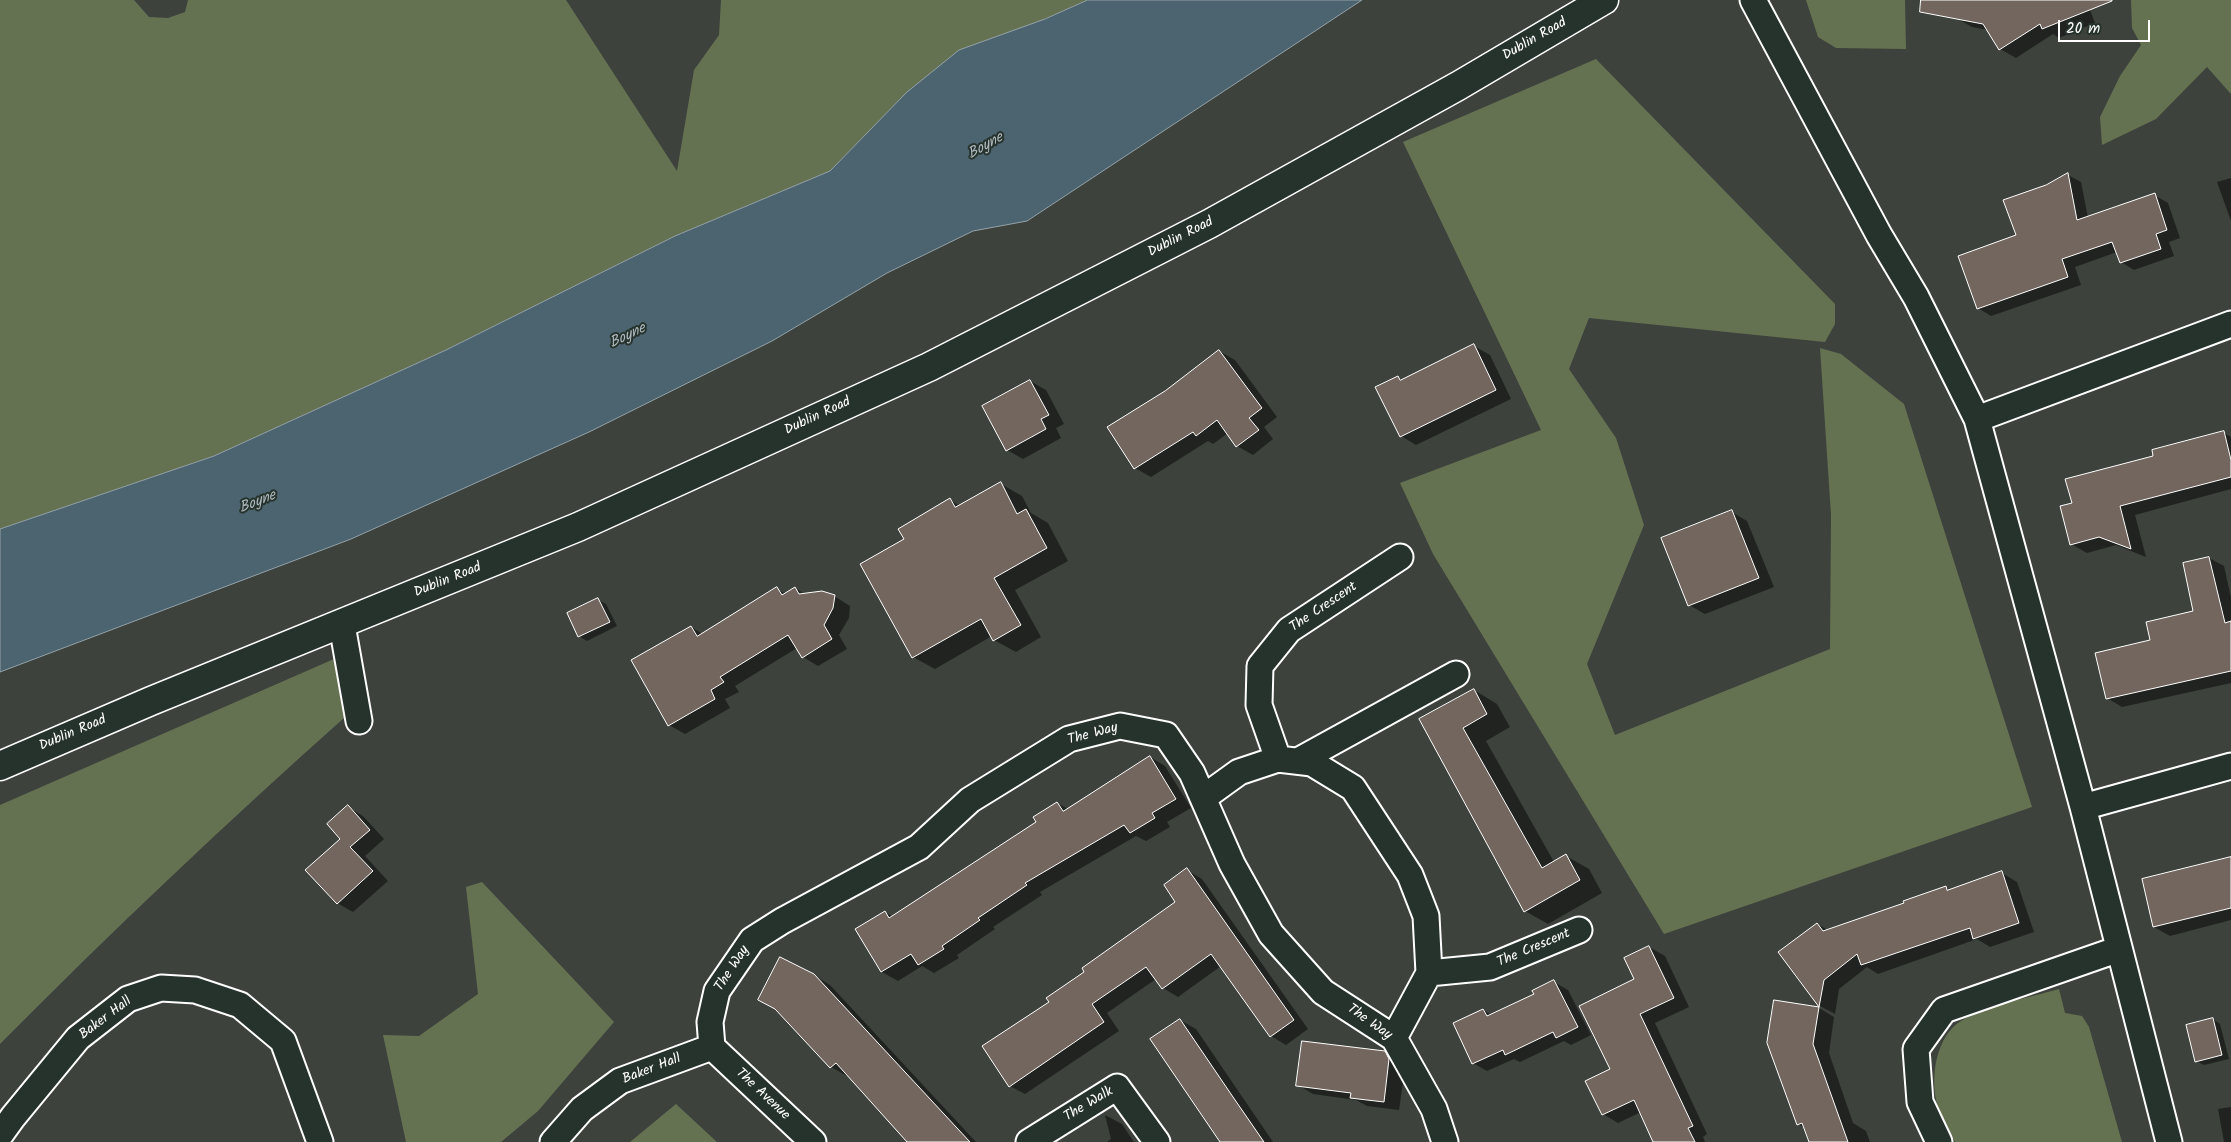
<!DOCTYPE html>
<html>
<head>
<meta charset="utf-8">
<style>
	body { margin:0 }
	#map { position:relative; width:2231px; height:1142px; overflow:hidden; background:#3d423c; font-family:Kalam,sans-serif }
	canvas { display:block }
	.scale { position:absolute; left:2058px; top:20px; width:92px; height:22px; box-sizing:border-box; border:2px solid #fff; border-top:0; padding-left:6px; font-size:15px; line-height:18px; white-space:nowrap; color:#fff; -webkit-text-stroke:4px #26332d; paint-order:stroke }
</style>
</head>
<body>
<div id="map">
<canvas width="2231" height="1142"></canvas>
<div class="scale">20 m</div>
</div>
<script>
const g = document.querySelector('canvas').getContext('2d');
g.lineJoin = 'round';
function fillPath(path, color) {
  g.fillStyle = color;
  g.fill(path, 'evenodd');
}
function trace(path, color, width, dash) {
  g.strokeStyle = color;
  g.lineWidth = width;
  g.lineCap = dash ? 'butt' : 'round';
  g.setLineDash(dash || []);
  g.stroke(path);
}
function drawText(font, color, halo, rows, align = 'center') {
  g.font = font + ' Kalam,sans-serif';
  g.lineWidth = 4;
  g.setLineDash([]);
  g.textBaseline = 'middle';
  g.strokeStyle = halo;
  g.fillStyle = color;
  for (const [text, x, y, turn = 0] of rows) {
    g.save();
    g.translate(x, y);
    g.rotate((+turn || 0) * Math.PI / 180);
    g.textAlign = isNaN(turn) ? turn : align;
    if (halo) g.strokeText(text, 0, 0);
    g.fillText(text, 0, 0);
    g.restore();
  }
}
fillPath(new Path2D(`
	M 0,0 L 134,0 L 149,17 L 168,18 L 185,12 L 188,0 L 566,0 L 677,171 L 694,70 L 719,35 L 721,0 L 1088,0 L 1045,19 L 907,92 L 830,171 L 675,236 L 446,350 L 214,456 L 0,529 Z
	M 1806,0 L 1905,0 L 1906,49 L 1836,48 L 1818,37 Z
	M 2131,0 L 2231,0 L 2231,94 L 2207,67 L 2156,119 L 2102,145 L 2100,117 L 2120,76 L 2141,45 L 2132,28 Z
	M 1596,59 L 1835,304 L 1835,324 L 1825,342 L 1589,318 L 1569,369 L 1616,438 L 1644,525 L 1587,664 L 1615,735 L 1830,649 L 1831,515 L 1820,348 L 1841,354 L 1904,404 L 2032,807 L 1664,934 L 1433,554 L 1400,483 L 1541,430 L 1403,142 Z
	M 334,659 L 344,718 C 226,823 111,932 0,1044 L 0,805 Z
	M 482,882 L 614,1022 L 538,1111 L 501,1142 L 406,1142 L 383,1035 L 419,1036 L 478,994 L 466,887 Z
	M 2059,989 L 2065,1013 L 2082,1016 L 2089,1027 L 2122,1142 L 1955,1142 C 1950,1130 1941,1117 1937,1104 C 1930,1077 1936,1036 1961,1021 C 1985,1006 2031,997 2059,989 Z
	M 676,1104 L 717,1142 L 630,1142 Z`), '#657252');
const water = new Path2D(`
	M 1088,0 L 1362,0 L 1027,221 L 973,231 L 887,273 L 772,341 L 589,432 L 351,539 L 0,672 L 0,529 L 214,456 L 446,350 L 675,236 L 830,171 L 907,92 L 959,50 L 1045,19 Z`);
fillPath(water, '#4c6470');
trace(water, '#94a2a9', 1);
fillPath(new Path2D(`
	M 1960,0 L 2107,0 L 2089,7 L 2095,23 L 2059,38 L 2053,34 L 2016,58 L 2000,49 L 1988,30 L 1972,27 L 1956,18 Z
	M 2068,175 L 2081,182 L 2088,218 L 2154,195 L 2168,203 L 2180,238 L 2169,242 L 2174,256 L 2134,270 L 2121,262 L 2117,252 L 2075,267 L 2081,285 L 1991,316 L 1978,308 L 2046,186 Z
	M 2231,178 L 2231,221 L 2217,182 Z
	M 1474,346 L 1490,355 L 1511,399 L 1416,445 L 1401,436 L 1398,378 L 1403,380 Z
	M 1219,351 L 1235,360 L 1277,417 L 1264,427 L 1273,439 L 1253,455 L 1237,446 L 1228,433 L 1213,444 L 1208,441 L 1151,477 L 1135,468 L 1165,392 Z
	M 1030,381 L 1046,390 L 1064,424 L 1056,428 L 1061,438 L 1023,459 L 1007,450 Z
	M 2224,433 L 2231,437 L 2231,489 L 2135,515 L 2146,557 L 2116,545 L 2087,553 L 2071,544 L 2073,504 L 2155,456 Z
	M 1001,484 L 1022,496 L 1031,513 L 1048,523 L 1068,561 L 1015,590 L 1041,637 L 1016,652 L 994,640 L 992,636 L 935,669 L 913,657 L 905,540 L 950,500 L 960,506 Z
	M 1732,512 L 1747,521 L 1774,587 L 1705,614 L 1689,605 Z
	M 2209,558 L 2224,566 L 2231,598 L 2231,683 L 2122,707 L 2107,698 L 2152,641 L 2195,612 Z
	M 795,588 L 805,594 L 834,596 L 850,606 L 849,618 L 839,635 L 847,649 L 818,666 L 803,657 L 797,648 L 735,686 L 739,692 L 725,699 L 730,708 L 685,734 L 669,725 L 691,627 L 703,634 L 777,589 L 786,594 Z
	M 598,600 L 606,604 L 617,626 L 587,641 L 579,636 Z
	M 1474,690 L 1497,704 L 1510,727 L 1486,741 L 1554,862 L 1566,856 L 1589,869 L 1602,893 L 1548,924 L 1525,911 L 1421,720 Z
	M 1150,757 L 1165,766 L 1191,808 L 1167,822 L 1170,827 L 1146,841 L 1136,836 L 1040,892 L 1042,895 L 993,927 L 995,929 L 957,955 L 959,958 L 934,973 L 922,966 L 898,981 L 882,972 L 856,929 L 885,912 L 893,917 L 1037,822 L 1057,803 L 1068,809 Z
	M 348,807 L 363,816 L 384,839 L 365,856 L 388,881 L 353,912 L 337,903 L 342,839 Z
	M 2231,858 L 2231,920 L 2170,936 L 2154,927 Z
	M 1187,870 L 1202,879 L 1308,1029 L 1286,1045 L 1271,1036 L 1221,966 L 1178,997 L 1163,988 L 1156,979 L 1107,1013 L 1119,1031 L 1025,1094 L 1010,1086 L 1051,1003 L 1086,972 L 1177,903 Z
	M 2002,873 L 2017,882 L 2034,932 L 1990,947 L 1977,939 L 1878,974 L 1867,967 L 1839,989 L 1835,1014 L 1820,1006 L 1780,953 L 1817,924 L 1828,930 L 1906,904 L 1946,888 L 1950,890 Z
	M 1649,947 L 1665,956 L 1689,1007 L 1655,1023 L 1707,1134 L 1703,1137 L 1705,1142 L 1655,1142 L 1641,1112 L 1618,1123 L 1603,1114 L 1636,980 Z
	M 814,975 L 830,985 L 976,1142 L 909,1142 L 849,1075 L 847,1076 L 831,1067 L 778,1010 Z
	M 1554,982 L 1568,990 L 1591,1035 L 1571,1045 L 1564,1041 L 1520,1062 L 1514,1059 L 1487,1071 L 1473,1063 L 1483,1010 L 1492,1015 L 1536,995 Z
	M 1775,1001 L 1819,1008 L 1834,1017 L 1829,1053 L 1853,1123 L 1866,1131 L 1870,1142 L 1810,1142 L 1805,1128 L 1798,1124 Z
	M 2213,1019 L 2220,1024 L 2229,1059 L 2204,1065 L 2196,1061 Z
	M 1180,1020 L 1196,1029 L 1273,1142 L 1222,1142 Z
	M 1384,1052 L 1400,1061 L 1405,1069 L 1399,1110 L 1367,1106 L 1356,1100 L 1313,1094 L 1298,1085 Z
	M 2231,1107 L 2231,1142 L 2224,1142 L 2218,1109 Z
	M 1105,1115 L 1122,1124 L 1134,1142 L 1107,1142 L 1111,1139 Z`), '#0007');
const building = new Path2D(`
	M 1921,0 L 2112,0 L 2112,1 L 2042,29 L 2040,24 L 1999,50 L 1983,24 L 1920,12 Z
	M 2068,173 L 2077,220 L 2155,193 L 2167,230 L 2156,234 L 2161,249 L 2120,263 L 2112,242 L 2062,259 L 2068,277 L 1977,309 L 1958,256 L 2016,235 L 2003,200 L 2046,185 Z
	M 1474,344 L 1496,390 L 1400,437 L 1375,387 L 1398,376 L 1400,380 Z
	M 1219,350 L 1262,408 L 1249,418 L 1259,430 L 1236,447 L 1217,420 L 1196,436 L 1193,432 L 1134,469 L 1107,427 L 1165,391 Z
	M 1030,380 L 1049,415 L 1041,419 L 1046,429 L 1006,451 L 982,406 Z
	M 2224,431 L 2231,460 L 2231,477 L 2120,506 L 2131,549 L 2099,537 L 2070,545 L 2060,506 L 2072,503 L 2065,479 L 2153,456 L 2152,450 Z
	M 1001,482 L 1017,514 L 1026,509 L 1047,548 L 994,578 L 1021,625 L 993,641 L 981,619 L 912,658 L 860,564 L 904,539 L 898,529 L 950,498 L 955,507 Z
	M 1732,510 L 1759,578 L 1688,606 L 1661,538 Z
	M 2209,557 L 2225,623 L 2231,621 L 2231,671 L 2106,699 L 2095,653 L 2150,640 L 2146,622 L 2193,611 L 2183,563 Z
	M 777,587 L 782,595 L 795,587 L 799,594 L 822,591 L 835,595 L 833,608 L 824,625 L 832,639 L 802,658 L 788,635 L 720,677 L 724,682 L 711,690 L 715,699 L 668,726 L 631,660 L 691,626 L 697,636 Z
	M 598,598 L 610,622 L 578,637 L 567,613 Z
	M 1474,689 L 1487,714 L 1463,728 L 1498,790 L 1542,868 L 1566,854 L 1580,880 L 1524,912 L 1419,719 Z
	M 1150,756 L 1176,799 L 1152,813 L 1155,818 L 1130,833 L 1124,825 L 1025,883 L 1027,885 L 978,918 L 980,920 L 942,946 L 944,949 L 918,965 L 911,954 L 881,972 L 855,929 L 885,911 L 889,918 L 1036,822 L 1033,817 L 1057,802 L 1063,811 Z
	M 348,805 L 370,830 L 350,847 L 373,871 L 337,904 L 305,870 L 340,839 L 327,824 Z
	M 2231,857 L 2231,908 L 2153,927 L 2142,879 Z
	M 1187,868 L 1294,1020 L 1270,1037 L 1211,954 L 1162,989 L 1146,967 L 1092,1004 L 1104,1022 L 1009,1087 L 982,1046 L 1049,1002 L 1046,998 L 1084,972 L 1082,968 L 1175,902 L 1164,885 Z
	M 2002,871 L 2019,923 L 1973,939 L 1970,928 L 1861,965 L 1857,954 L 1824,980 L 1819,1007 L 1778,952 L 1817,923 L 1823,931 L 1904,903 L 1903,901 L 1946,886 L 1947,890 Z
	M 1649,946 L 1674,998 L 1640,1014 L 1693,1126 L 1688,1128 L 1695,1142 L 1653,1142 L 1634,1100 L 1602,1115 L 1585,1081 L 1610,1069 L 1579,1006 L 1634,979 L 1624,958 Z
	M 780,957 L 814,974 L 970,1142 L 907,1142 L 836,1063 L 830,1068 L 775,1009 L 758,1000 Z
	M 1554,980 L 1578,1027 L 1556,1038 L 1553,1032 L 1505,1055 L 1503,1050 L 1472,1064 L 1453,1023 L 1483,1009 L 1487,1016 L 1534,994 L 1532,991 Z
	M 1774,1000 L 1819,1007 L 1813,1044 L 1848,1142 L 1809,1142 L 1802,1123 L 1797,1125 L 1767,1043 Z
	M 2213,1018 L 2222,1055 L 2195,1062 L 2186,1025 Z
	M 1180,1019 L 1233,1097 L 1264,1142 L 1220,1142 L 1150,1039 Z
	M 1302,1041 L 1385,1051 L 1389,1059 L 1384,1102 L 1350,1098 L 1351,1093 L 1296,1086 Z`);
fillPath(building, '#72665e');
trace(building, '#fff', 1);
const street = new Path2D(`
	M 1753,0 L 1879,235 L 1916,297 L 1977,419 L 2083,807 L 2169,1142
	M 1977,419 L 2231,324
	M 342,625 L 359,721
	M 1278,759 L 1259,705 L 1260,666 L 1289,630 L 1400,557
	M 1298,761 L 1456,674
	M 1203,798 L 1239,772 L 1278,759 L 1312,763 L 1353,788 L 1410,875 L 1426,916 L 1429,973 L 1394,1038
	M 2083,807 L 2231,766
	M 1429,973 L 1490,967 L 1579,930
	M 712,1047 L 710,1022 L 717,991 L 752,940 L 782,921 L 919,847 L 970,800 L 1069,739 L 1120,726 L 1166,735 L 1192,773 L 1232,864 L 1271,934 L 1323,992 L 1394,1038 L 1434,1109 L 1445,1142
	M 712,1047 L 813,1142
	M 0,1135 L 13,1117 L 78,1038 L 128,999 L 161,988 L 195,990 L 240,1005 L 283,1041 L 320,1142
	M 553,1142 L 582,1109 L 620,1081 L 712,1047
	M 1029,1142 L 1117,1087 L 1157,1142
	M 1939,1142 L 1920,1102 L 1916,1049 L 1944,1010 L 2119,949`);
const secondary = new Path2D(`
	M 0,766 L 151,701 L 578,527 L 929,367 L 1209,224 L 1458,86 L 1604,0`);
trace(street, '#fff', 29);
trace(secondary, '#fff', 31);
trace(street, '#26332d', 25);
trace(secondary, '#26332d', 28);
drawText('14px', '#fff', '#26332d', [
	["Dublin Road",1535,40,-30],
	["Dublin Road",1181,238,-27],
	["Dublin Road",818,417,-25],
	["Dublin Road",448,581,-22],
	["The Crescent",1324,608,-34],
	["Dublin Road",73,734,-23],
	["The Way",1093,735,-15],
	["The Crescent",1534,949,-23],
	["The Way",733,969,-57],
	["Baker Hall",106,1019,-37],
	["The Way",1369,1023,35],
	["Baker Hall",652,1070,-21],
	["The Avenue",762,1095,43],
	["The Walk",1089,1105,-31]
]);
drawText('italic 15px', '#aeb9bf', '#26332d', [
	["Boyne",986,147,-30],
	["Boyne",628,337,-26],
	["Boyne",258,503,-22]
]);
</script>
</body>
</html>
